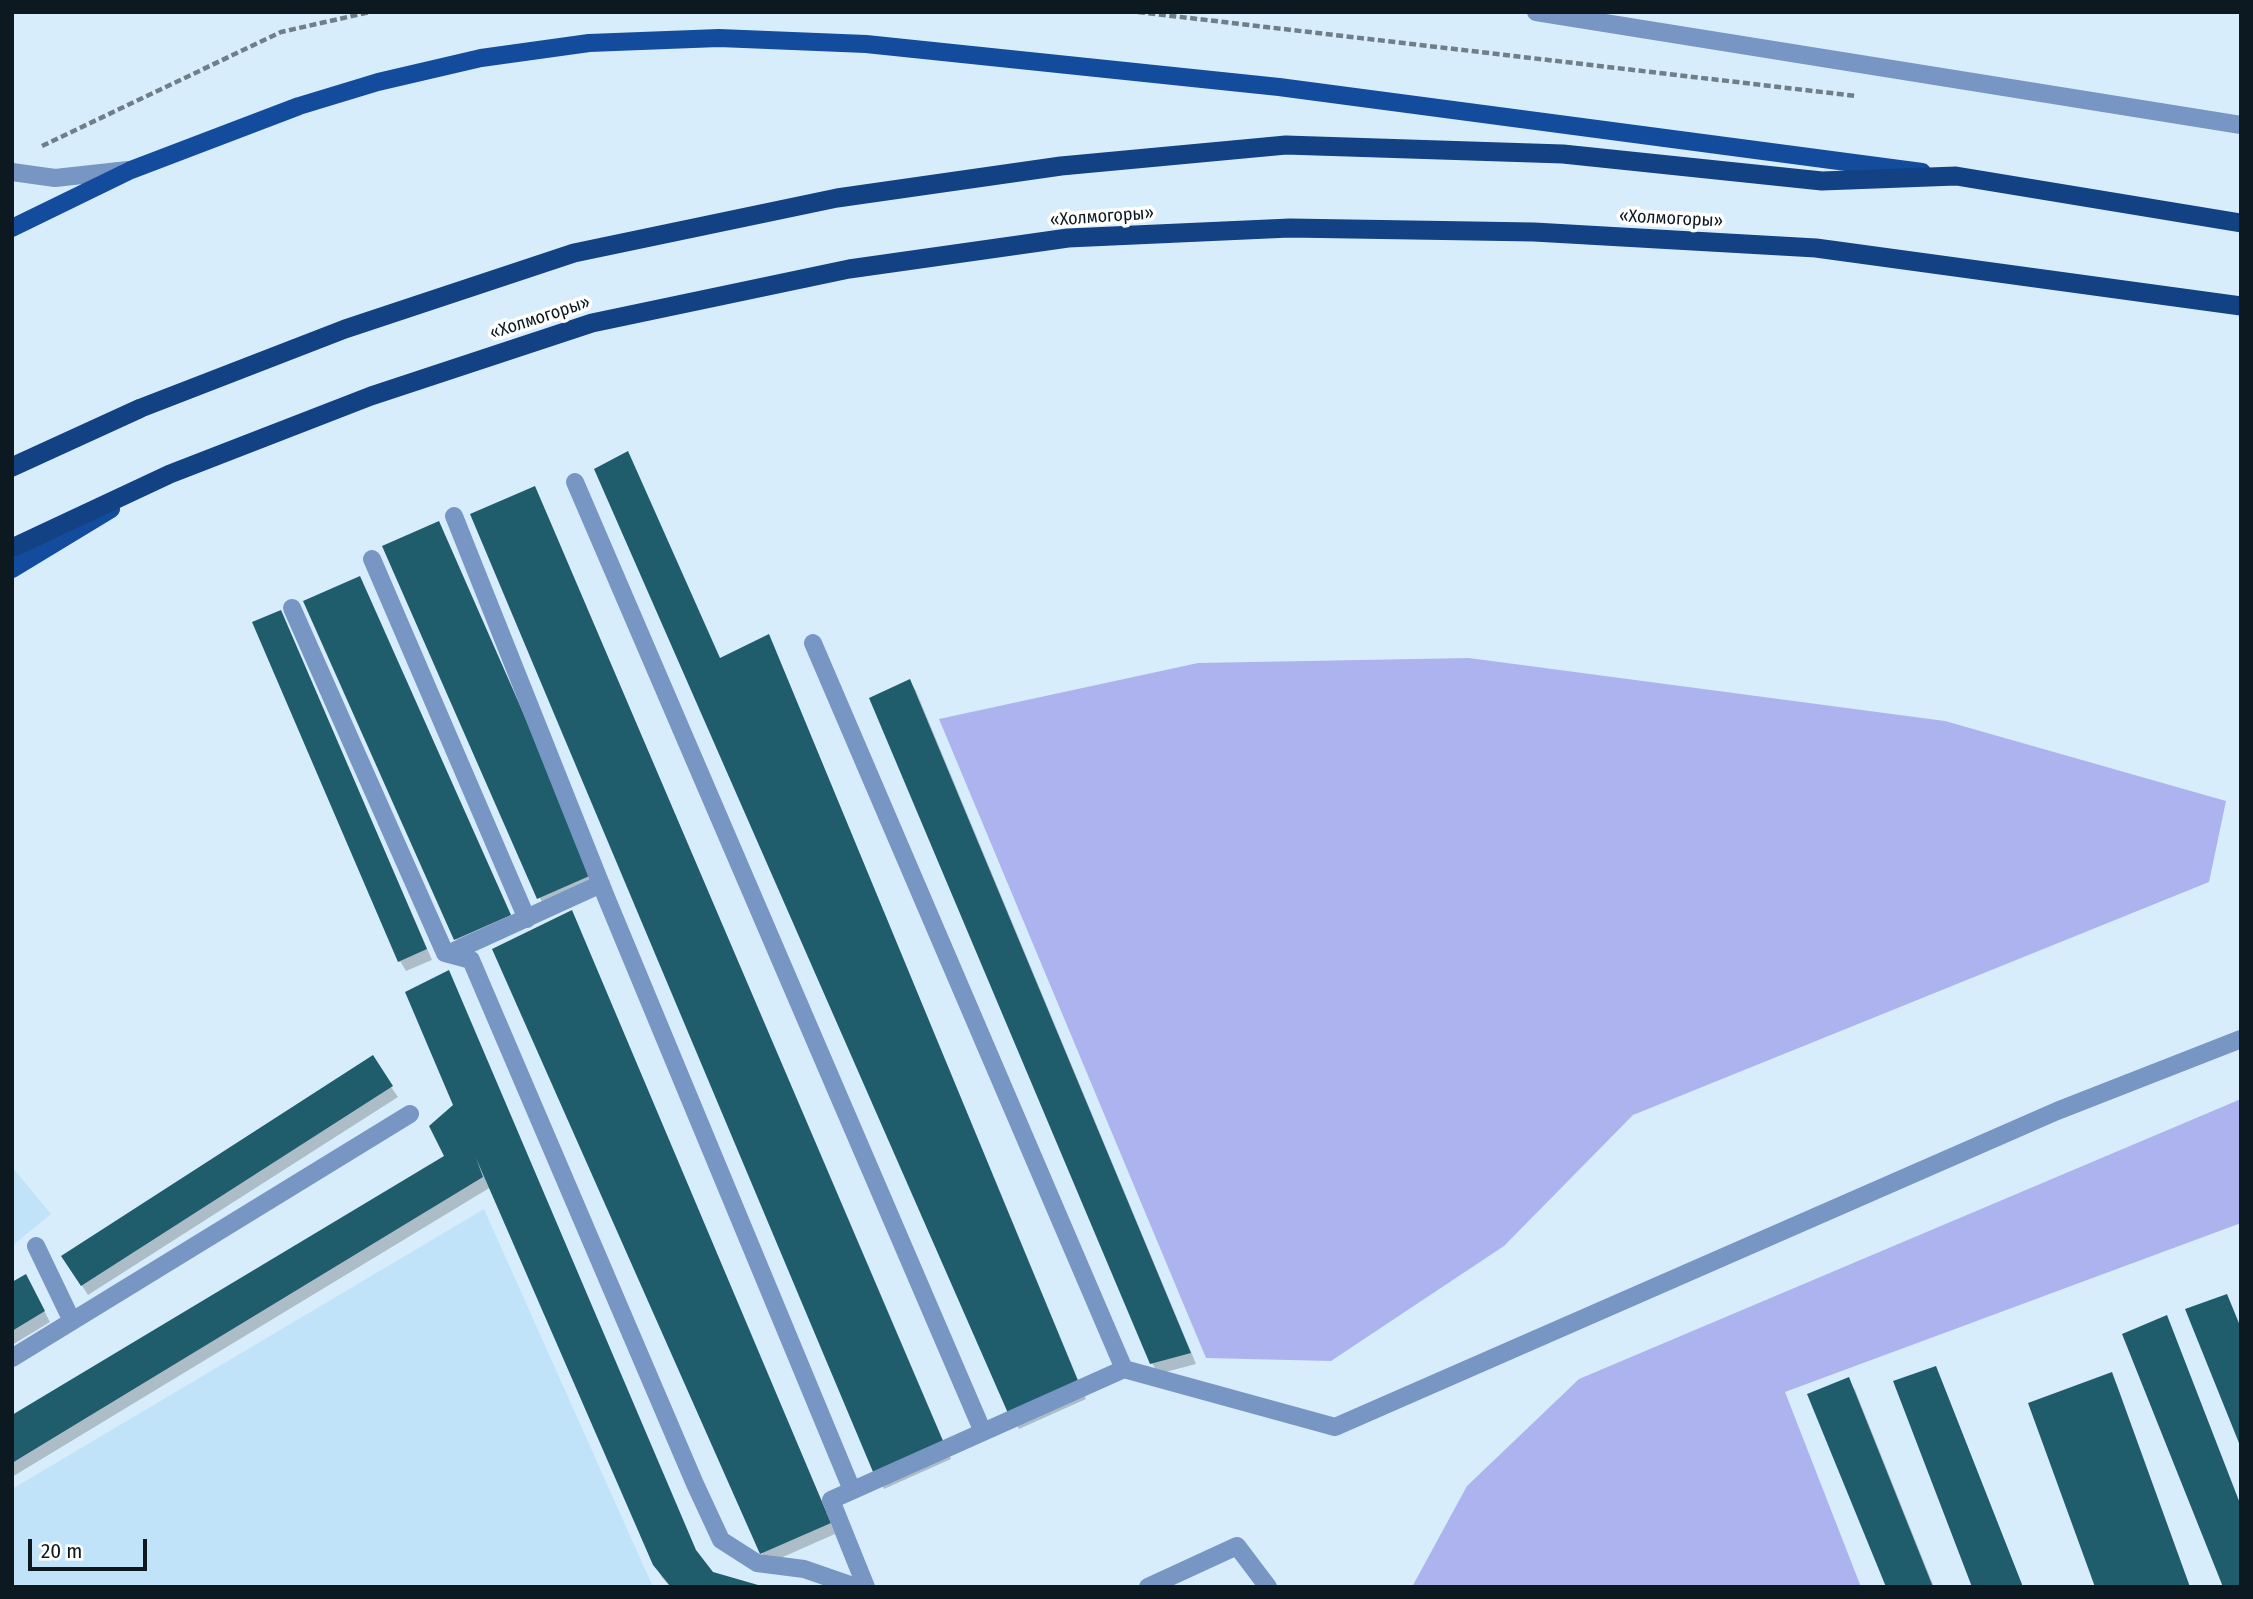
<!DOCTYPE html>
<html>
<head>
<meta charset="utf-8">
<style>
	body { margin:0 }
	#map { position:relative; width:2253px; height:1599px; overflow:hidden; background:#d8edfb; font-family:"Fira Sans Condensed",sans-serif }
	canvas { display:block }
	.frame { position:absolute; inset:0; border:14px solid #0c1921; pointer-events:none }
	.scale { position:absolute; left:28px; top:1539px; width:119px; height:32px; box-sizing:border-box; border:4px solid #0c1921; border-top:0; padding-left:9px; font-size:21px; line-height:24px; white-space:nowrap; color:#0c1921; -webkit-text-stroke:5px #fff; paint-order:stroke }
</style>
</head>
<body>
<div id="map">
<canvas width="2253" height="1599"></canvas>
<div class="frame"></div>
<div class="scale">20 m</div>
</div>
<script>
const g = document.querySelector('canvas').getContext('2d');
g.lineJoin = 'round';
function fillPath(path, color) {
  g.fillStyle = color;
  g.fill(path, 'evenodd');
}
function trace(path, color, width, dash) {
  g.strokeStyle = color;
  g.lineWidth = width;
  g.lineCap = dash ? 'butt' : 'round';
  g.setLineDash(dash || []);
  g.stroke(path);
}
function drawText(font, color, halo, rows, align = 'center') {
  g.font = font + ' "Fira Sans Condensed",sans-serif';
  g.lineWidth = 7;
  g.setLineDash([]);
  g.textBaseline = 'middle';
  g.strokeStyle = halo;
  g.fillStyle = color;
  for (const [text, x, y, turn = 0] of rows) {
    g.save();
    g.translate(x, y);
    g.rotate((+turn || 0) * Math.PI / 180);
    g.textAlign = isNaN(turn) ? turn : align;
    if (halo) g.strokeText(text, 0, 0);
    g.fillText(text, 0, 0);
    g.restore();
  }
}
fillPath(new Path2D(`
	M 12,1167 L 51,1214 L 12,1246 Z
	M 484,1209 L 653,1587 L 12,1587 L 12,1489 Z`), '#c1e3f9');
fillPath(new Path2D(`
	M 1469,658 L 1945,721 L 2226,801 L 2209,882 L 1633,1115 L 1504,1246 L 1331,1361 L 1206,1358 L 939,719 L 1198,663 Z
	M 2241,1099 L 2241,1223 L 1785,1392 L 1861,1587 L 1412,1587 L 1467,1486 L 1579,1379 Z`), '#adb3ee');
fillPath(new Path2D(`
	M 540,498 L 951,1459 L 884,1489 L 878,1478 Z
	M 438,523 L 599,885 L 545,909 L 384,547 Z
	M 365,589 L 515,926 L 462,950 L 456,939 Z
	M 286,623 L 432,960 L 406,971 L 400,961 Z
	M 774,647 L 1086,1399 L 1019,1429 L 1013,1419 L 721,660 Z
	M 910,681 L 916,691 L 1196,1364 L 1158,1374 L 1152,1363 Z
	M 577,923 L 835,1534 L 767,1564 L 495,950 Z
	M 448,972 L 698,1556 L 712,1574 L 762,1587 L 670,1587 L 661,1576 L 491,1187 L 12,1477 L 12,1417 L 446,1156 L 456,1106 Z
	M 391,1087 L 398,1097 L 88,1295 L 70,1267 Z
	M 12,1284 L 31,1286 L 50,1322 L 12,1345 Z
	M 1935,1368 L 1941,1379 L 2023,1587 L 1974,1587 Z
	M 2111,1374 L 2117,1385 L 2190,1587 L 2097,1587 Z
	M 1848,1379 L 1855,1390 L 1934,1587 L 1888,1587 Z`), '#0003');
fillPath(new Path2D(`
	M 628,451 L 720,658 L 769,634 L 1081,1388 L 1011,1420 L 594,469 Z
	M 535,486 L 946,1448 L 876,1479 L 470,514 Z
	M 439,521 L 594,874 L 537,899 L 382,546 Z
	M 360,576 L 511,915 L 454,940 L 303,601 Z
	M 281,610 L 427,949 L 398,962 L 252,622 Z
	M 910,679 L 1191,1353 L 1150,1364 L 869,698 Z
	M 572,910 L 831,1523 L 760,1554 L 492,949 Z
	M 449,970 L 696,1550 L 713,1572 L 765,1587 L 671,1587 L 653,1565 L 476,1158 L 483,1177 L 12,1463 L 12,1415 L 444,1156 L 429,1126 L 453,1105 L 405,992 Z
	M 373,1055 L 393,1086 L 81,1286 L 61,1256 Z
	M 26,1274 L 45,1311 L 12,1331 L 12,1282 Z
	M 2227,1294 L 2241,1328 L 2241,1448 L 2185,1309 Z
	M 2167,1315 L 2241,1506 L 2241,1587 L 2223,1587 L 2122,1334 Z
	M 1936,1366 L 2023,1587 L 1972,1587 L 1893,1381 Z
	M 2112,1372 L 2190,1587 L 2095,1587 L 2028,1403 Z
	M 1849,1377 L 1933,1587 L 1886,1587 L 1807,1394 Z`), '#205d6c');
trace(new Path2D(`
	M 1138,12 L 1856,96
	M 42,146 L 281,32 L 370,12`), '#6e7f8a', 4.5, [7, 3.5]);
trace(new Path2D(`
	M 1536,12 L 2241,125
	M 12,172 L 55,178 L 128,170
	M 575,482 L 983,1432
	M 454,516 L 606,897 L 852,1490
	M 372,559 L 527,919
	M 813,643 L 1124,1369
	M 450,953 L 601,884
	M 36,1246 L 72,1321
	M 12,1358 L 410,1114
	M 866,1587 L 831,1500 L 1124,1369 L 1335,1427 L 2057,1111 L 2241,1039
	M 1148,1587 L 1237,1546 L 1268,1587`), '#7896c4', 18);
trace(new Path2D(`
	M 292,608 L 445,953 L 471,960 L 695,1484 L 721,1540 L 757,1563 L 804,1569 L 856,1587`), '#7896c4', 18);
trace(new Path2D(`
	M 12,228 L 131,170 L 299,106 L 378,82 L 481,58 L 589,43 L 719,38 L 866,44 L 1279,87 L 1922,172
	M 12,569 L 111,509`), '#134c9d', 18);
trace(new Path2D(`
	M 12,467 L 141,408 L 345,329 L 574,253 L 837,198 L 1061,166 L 1286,145 L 1563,154 L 1822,181 L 1956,176 L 2241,223
	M 12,548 L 170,474 L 371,396 L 592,323 L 849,269 L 1068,238 L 1290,228 L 1534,232 L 1816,248 L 2241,306`), '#124184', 19);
drawText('18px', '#0c1921', '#fff', [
	["«Холмогоры»",1102,217,-4],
	["«Холмогоры»",1671,219,3],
	["«Холмогоры»",540,318,-18]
]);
</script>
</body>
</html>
